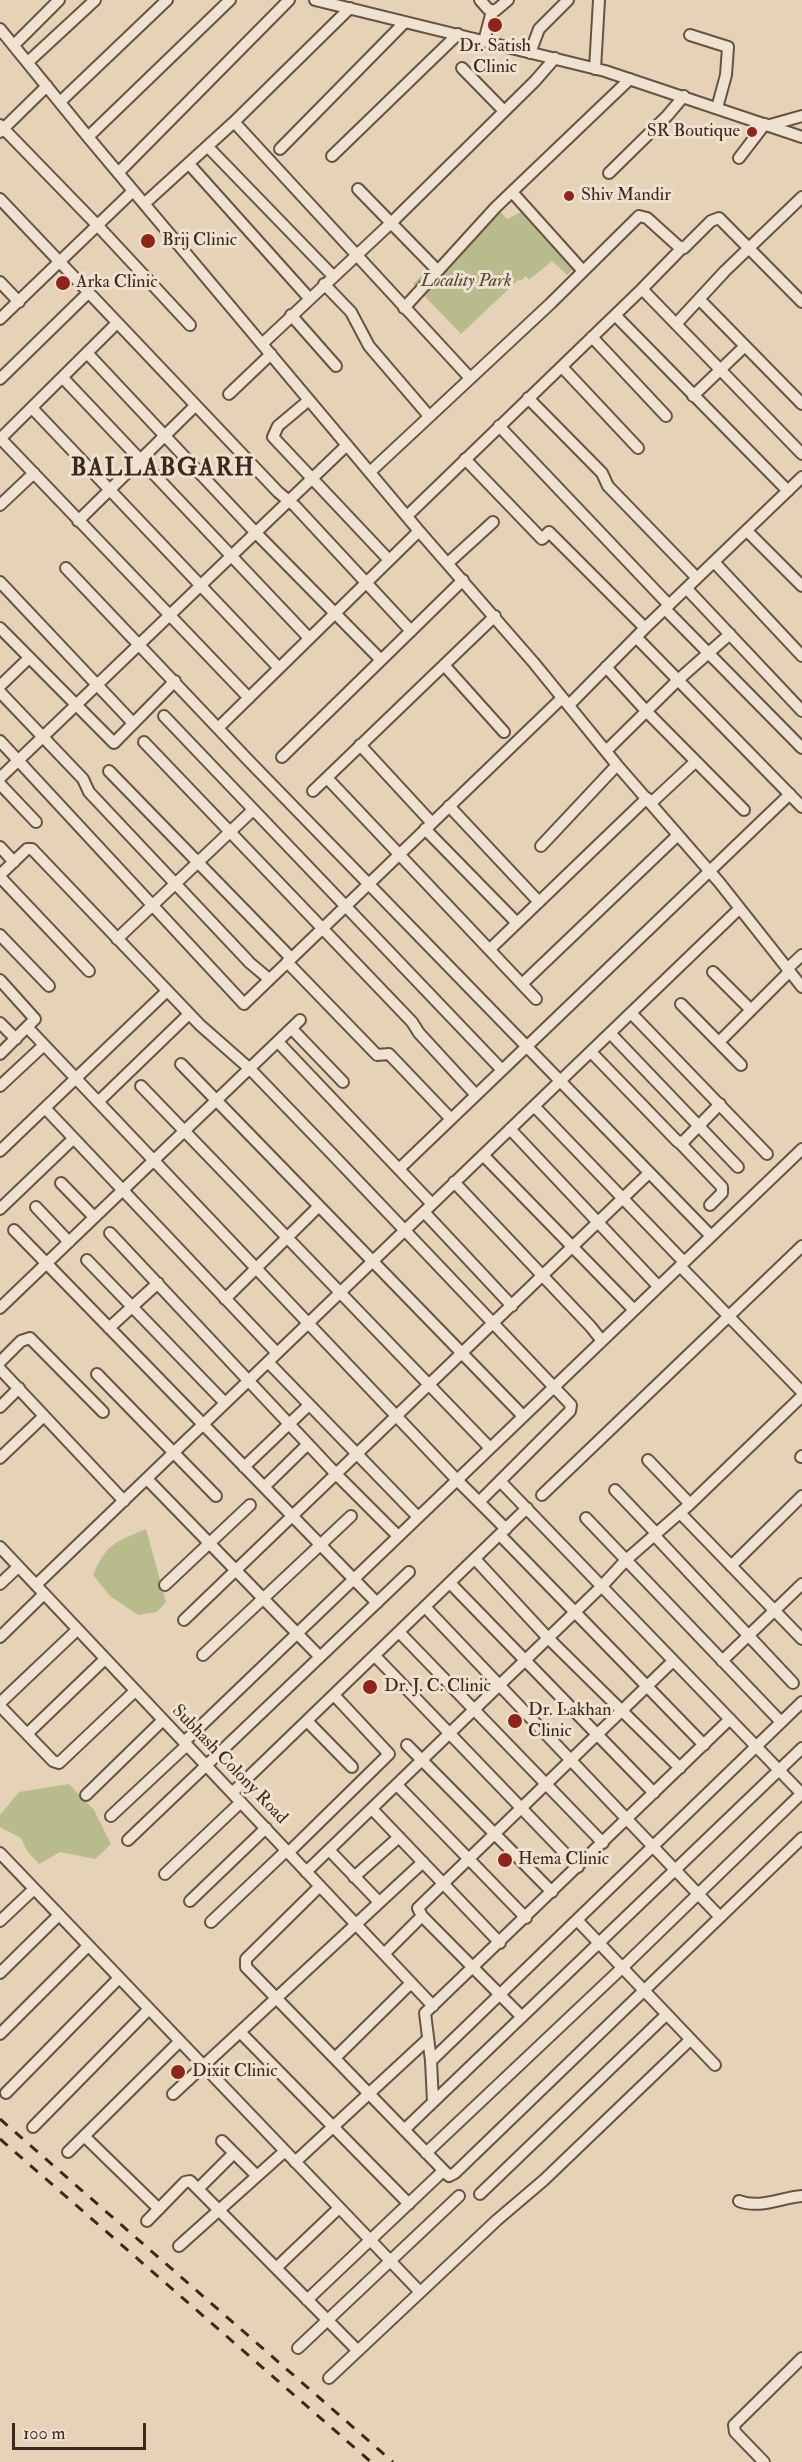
<!DOCTYPE html>
<html>
<head>
<meta charset="utf-8">
<style>
	body { margin:0 }
	#map { position:relative; width:802px; height:2462px; overflow:hidden; background:#e6d3b7; font-family:"IM FELL Double Pica",serif }
	canvas { display:block }
	.scale { position:absolute; left:12px; top:2423px; width:134px; height:27px; box-sizing:border-box; border:3px solid #3d281c; border-top:0; padding-left:8px; font-size:18px; line-height:21px; white-space:nowrap; color:#3d281c; -webkit-text-stroke:4px #efe2d0; paint-order:stroke }
</style>
</head>
<body>
<div id="map">
<canvas width="802" height="2462"></canvas>
<div class="scale">100 m</div>
</div>
<script>
const g = document.querySelector('canvas').getContext('2d');
g.lineJoin = 'round';
function fillPath(path, color) {
  g.fillStyle = color;
  g.fill(path, 'evenodd');
}
function trace(path, color, width, dash) {
  g.strokeStyle = color;
  g.lineWidth = width;
  g.lineCap = dash ? 'butt' : 'round';
  g.setLineDash(dash || []);
  g.stroke(path);
}
function drawText(font, color, halo, rows, align = 'center') {
  g.font = font + ' "IM FELL Double Pica",serif';
  g.lineWidth = 6;
  g.setLineDash([]);
  g.textBaseline = 'middle';
  g.strokeStyle = halo;
  g.fillStyle = color;
  for (const [text, x, y, turn = 0] of rows) {
    g.save();
    g.translate(x, y);
    g.rotate((+turn || 0) * Math.PI / 180);
    g.textAlign = isNaN(turn) ? turn : align;
    if (halo) g.strokeText(text, 0, 0);
    g.fillText(text, 0, 0);
    g.restore();
  }
}
fillPath(new Path2D(`
	M 495,206 L 507,219 L 525,210 L 578,265 L 567,275 L 552,261 L 529,280 L 526,276 L 520,281 L 518,280 L 461,334 L 413,284 Z
	M 146,1529 L 166,1602 L 157,1612 L 138,1615 L 110,1596 L 93,1575 C 107,1543 115,1542 146,1529 Z
	M 69,1784 L 94,1810 L 111,1844 L 95,1859 L 60,1852 L 39,1864 L 27,1851 L 21,1838 L 0,1827 L 0,1815 L 19,1792 Z`), '#b8bb8c');
const street = new Path2D(`
	M 315,0 L 605,71 L 802,137
	M 480,0 L 488,9 L 495,11 L 508,0
	M 0,29 L 88,137 L 419,531 L 534,663 L 617,765 L 719,882 L 802,987
	M 690,35 L 728,47 L 726,75 L 717,108
	M 484,41 L 492,11
	M 14,45 L 59,0
	M 530,53 L 539,29 L 568,0
	M 28,62 L 95,0
	M 462,68 L 504,111
	M 595,69 L 599,0
	M 60,102 L 167,0
	M 234,122 L 470,378
	M 0,125 L 98,226 L 190,325
	M 770,125 L 802,116
	M 0,132 L 47,86
	M 88,137 L 230,0
	M 208,147 L 332,275
	M 280,149 L 405,22
	M 332,156 L 458,34
	M 739,158 L 765,124
	M 189,164 L 309,298
	M 118,173 L 289,0
	M 609,173 L 667,116 L 684,96
	M 358,189 L 437,270
	M 512,192 L 583,271
	M 0,199 L 278,492 L 295,506 L 411,631
	M 144,204 L 234,122 L 350,8
	M 0,282 L 19,302
	M 324,284 L 351,312 L 369,346 L 429,416
	M 642,289 L 802,454
	M 700,300 L 802,404
	M 404,308 L 496,207 L 630,79
	M 291,315 L 336,366
	M 615,315 L 788,491
	M 0,319 L 133,191
	M 676,324 L 725,271 L 802,197
	M 592,337 L 666,416
	M 262,344 L 391,223 L 535,81 L 555,58
	M 88,354 L 256,533 L 381,660
	M 562,367 L 638,448
	M 63,378 L 309,638
	M 0,379 L 87,294
	M 229,394 L 271,354
	M 693,396 L 745,346
	M 528,398 L 602,473 L 608,486 L 697,578
	M 309,400 L 278,426 L 273,437 L 389,560
	M 32,408 L 279,668
	M 499,426 L 669,605
	M 0,438 L 249,698
	M 1,438 L 116,324
	M 465,459 L 542,539 L 549,532 L 645,628
	M 370,472 L 550,304 L 639,216 L 647,218 L 678,246 L 684,248 L 711,221 L 719,218 L 802,302
	M 0,505 L 34,473
	M 407,516 L 642,289 L 682,248
	M 78,521 L 195,406
	M 747,531 L 802,586
	M 714,562 L 802,656
	M 448,563 L 493,522
	M 66,568 L 249,761 L 711,1236
	M 0,582 L 133,723
	M 687,589 L 802,711
	M 665,609 L 802,748
	M 0,628 L 114,743 L 175,681
	M 636,637 L 802,807
	M 444,665 L 504,732
	M 606,667 L 647,712 L 744,810
	M 0,686 L 29,658
	M 0,692 L 83,779 L 89,792 L 250,963 L 269,979
	M 569,705 L 645,628 L 802,477
	M 164,716 L 502,1070
	M 218,728 L 419,531
	M 0,741 L 244,1004 L 562,698
	M 144,742 L 412,1022 L 419,1033 L 476,1095
	M 360,745 L 432,823
	M 606,751 L 678,680 L 730,634
	M 282,757 L 463,580
	M 109,771 L 291,958
	M 0,778 L 347,445
	M 327,778 L 536,999
	M 0,784 L 36,822
	M 313,791 L 495,616
	M 651,803 L 695,762
	M 449,806 L 539,902
	M 425,829 L 517,923
	M 541,846 L 617,765
	M 0,847 L 14,862
	M 0,875 L 27,849 L 32,849 L 200,1025 L 250,1069 L 333,1155 L 571,1405 L 570,1411 L 479,1502
	M 0,877 L 89,971
	M 0,935 L 49,986
	M 117,939 L 253,810
	M 490,949 L 647,798
	M 287,962 L 377,1055 L 389,1054 L 451,1119
	M 787,969 L 802,955
	M 713,972 L 751,1010
	M 0,980 L 35,1019 L 0,1054
	M 522,984 L 678,835
	M 681,1004 L 741,1065
	M 631,1013 L 767,1154
	M 0,1023 L 16,1039
	M 28,1028 L 457,1480 L 506,1529
	M 292,1029 L 343,1082
	M 610,1033 L 738,1167
	M 278,1042 L 432,1204
	M 719,1042 L 789,972
	M 591,1052 L 678,1142 L 684,1141 L 720,1104
	M 181,1064 L 523,1416
	M 0,1086 L 44,1045
	M 141,1086 L 490,1448
	M 98,1102 L 189,1014
	M 534,1106 L 684,1262
	M 45,1108 L 277,1353
	M 510,1129 L 658,1286
	M 680,1143 L 722,1187 L 722,1193 L 710,1205
	M 0,1151 L 167,991
	M 483,1155 L 634,1310
	M 399,1169 L 790,794
	M 454,1182 L 591,1327 L 602,1341
	M 61,1183 L 94,1217
	M 36,1207 L 69,1242
	M 0,1209 L 73,1139
	M 424,1212 L 512,1306
	M 14,1230 L 377,1603
	M 110,1233 L 336,1474 L 398,1536
	M 87,1260 L 225,1403
	M 680,1266 L 802,1392
	M 225,1299 L 319,1206
	M 0,1308 L 300,1020
	M 109,1328 L 158,1283
	M 0,1362 L 21,1341 L 30,1338 L 103,1412
	M 268,1362 L 418,1517
	M 0,1369 L 124,1501
	M 97,1374 L 216,1496
	M 0,1407 L 19,1388
	M 801,1457 L 802,1456
	M 0,1458 L 44,1416
	M 648,1460 L 690,1504
	M 244,1467 L 309,1405
	M 147,1479 L 320,1657
	M 500,1481 L 802,1794
	M 264,1487 L 308,1444
	M 615,1490 L 656,1533
	M 542,1495 L 802,1246
	M 680,1513 L 802,1639
	M 586,1518 L 781,1722
	M 500,1535 L 704,1745
	M 654,1535 L 793,1683
	M 0,1547 L 433,2006
	M 475,1559 L 548,1638 L 680,1768
	M 731,1566 L 802,1496
	M 450,1583 L 654,1793
	M 0,1584 L 18,1567
	M 36,1585 L 739,909
	M 165,1585 L 250,1505
	M 425,1607 L 720,1917
	M 184,1620 L 649,1173
	M 399,1632 L 603,1843
	M 0,1637 L 44,1594
	M 203,1655 L 351,1516
	M 375,1656 L 578,1867
	M 722,1661 L 802,1584
	M 0,1703 L 77,1630
	M 0,1706 L 53,1761 L 59,1763 L 135,1691
	M 307,1721 L 352,1767
	M 27,1734 L 105,1659
	M 184,1742 L 802,1149
	M 407,1745 L 552,1892
	M 397,1785 L 526,1918
	M 233,1792 L 527,1508
	M 86,1795 L 163,1720
	M 372,1809 L 500,1943
	M 111,1816 L 187,1745
	M 128,1840 L 409,1572
	M 329,1850 L 379,1902
	M 289,1852 L 389,1754 L 334,1695
	M 0,1853 L 420,2292
	M 306,1872 L 602,1586 L 626,1560 L 690,1504 L 802,1396
	M 165,1874 L 241,1802
	M 354,1877 L 399,1837
	M 320,1886 L 246,1959 L 246,1967 L 449,2176 L 455,2173 L 802,1838
	M 190,1901 L 266,1828
	M 577,1920 L 715,2065
	M 0,1921 L 34,1889
	M 211,1922 L 287,1850
	M 384,1954 L 422,1916
	M 0,1973 L 59,1915
	M 522,2017 L 422,1916 L 418,1908 L 673,1661
	M 240,2032 L 409,2204
	M 0,2034 L 88,1946
	M 335,2058 L 411,1983
	M 431,2061 L 802,1702
	M 6,2093 L 119,1978
	M 173,2094 L 423,1862
	M 433,2102 L 431,2061 L 425,2013 L 730,1719
	M 33,2127 L 149,2009
	M 404,2130 L 802,1748
	M 84,2136 L 159,2209
	M 222,2141 L 257,2176
	M 68,2152 L 180,2041
	M 426,2153 L 622,1968 L 802,1793
	M 295,2162 L 428,2039
	M 198,2189 L 234,2153
	M 480,2194 L 666,2015
	M 739,2201 C 760,2209 780,2198 802,2196
	M 147,2221 L 185,2182 L 190,2181 L 358,2351
	M 179,2246 L 285,2151
	M 276,2268 L 339,2208
	M 307,2300 L 443,2171
	M 298,2348 L 459,2196
	M 329,2378 L 497,2220 L 544,2180 L 690,2040
	M 764,2462 L 735,2432 L 734,2425 L 802,2358`);
trace(street, '#675343', 14);
trace(street, '#efe2d0', 10);
trace(new Path2D(`
	M 0,2119 L 393,2462
	M 0,2139 L 371,2462`), '#3d281c', 3, [10, 10]);
for (const [x, y, r, color] of [
	[495,25,8,"#8f2418"],
	[752,132,6,"#8f2418"],
	[569,196,6,"#8f2418"],
	[148,241,8,"#8f2418"],
	[63,283,8,"#8f2418"],
	[370,1687,8,"#8f2418"],
	[515,1721,8,"#8f2418"],
	[505,1860,8,"#8f2418"],
	[178,2072,8,"#8f2418"]
]) {
  const dot = new Path2D();
  dot.arc(x, y, r, 0, 2 * Math.PI);
  g.fillStyle = color;
  g.fill(dot);
  trace(dot, '#efe2d0', 2);
}
drawText('18px', '#3d281c', '#efe2d0', [
	["Dr. Satish",495,47,"center"],
	["Clinic",495,68,"center"],
	["SR Boutique",740,132,"right"],
	["Shiv Mandir",581,196],
	["Brij Clinic",162,241],
	["Arka Clinic",76,283],
	["Dr. J. C. Clinic",384,1687],
	["Dr. Lakhan",528,1711],
	["Clinic",528,1732],
	["Hema Clinic",518,1860],
	["Dixit Clinic",192,2072]
], 'left');
drawText('italic 18px', '#564532', '#efe2d0', [
	["Locality Park",466,282]
]);
drawText('18px', '#3d281c', '#efe2d0', [
	["Subhash Colony Road",229,1765,46]
]);
g.letterSpacing = '1.5px';
drawText('bold 24px', '#3d281c', '#efe2d0', [
	["BALLABGARH",163,470]
]);
g.letterSpacing = '0px';
</script>
</body>
</html>
